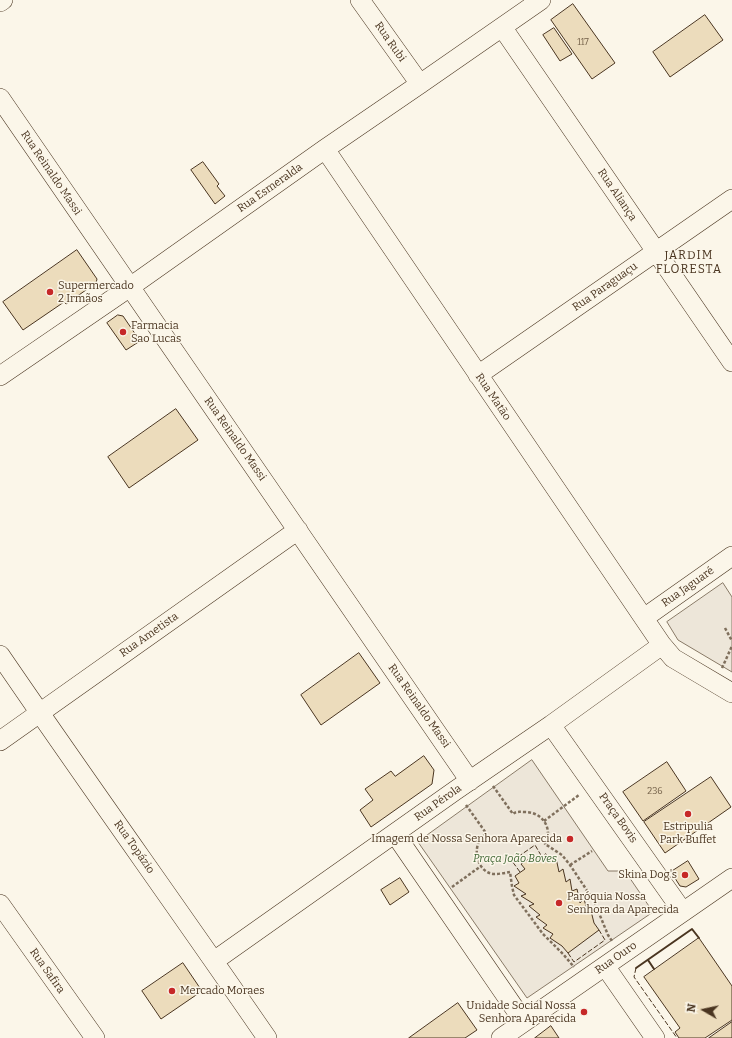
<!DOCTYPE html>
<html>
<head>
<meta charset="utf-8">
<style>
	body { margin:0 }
	#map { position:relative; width:732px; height:1038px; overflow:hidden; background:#fbf6e9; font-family:Bitter,serif }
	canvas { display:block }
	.north { position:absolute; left:684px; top:990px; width:40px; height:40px; -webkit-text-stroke:3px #fbf6e9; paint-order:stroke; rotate:279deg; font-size:11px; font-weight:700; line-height:16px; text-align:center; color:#4a3520 }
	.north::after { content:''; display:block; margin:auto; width:14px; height:18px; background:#4a3520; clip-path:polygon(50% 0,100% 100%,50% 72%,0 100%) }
</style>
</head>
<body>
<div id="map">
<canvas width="732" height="1038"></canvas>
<div class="north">N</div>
</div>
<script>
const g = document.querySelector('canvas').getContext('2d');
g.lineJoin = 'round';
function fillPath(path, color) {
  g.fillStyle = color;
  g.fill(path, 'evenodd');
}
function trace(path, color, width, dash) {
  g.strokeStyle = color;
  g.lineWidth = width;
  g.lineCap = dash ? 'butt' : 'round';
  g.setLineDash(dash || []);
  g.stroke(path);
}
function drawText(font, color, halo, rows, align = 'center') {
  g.font = font + ' Bitter,serif';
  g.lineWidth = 3;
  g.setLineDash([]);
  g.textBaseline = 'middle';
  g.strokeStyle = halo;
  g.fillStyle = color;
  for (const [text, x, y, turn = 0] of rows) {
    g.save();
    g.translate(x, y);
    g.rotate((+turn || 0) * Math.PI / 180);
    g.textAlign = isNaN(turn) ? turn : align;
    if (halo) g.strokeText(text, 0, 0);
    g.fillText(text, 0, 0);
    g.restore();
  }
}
const green = new Path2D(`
	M 723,583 L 732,597 L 732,672 L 678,640 L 667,622 Z
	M 532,760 L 608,871 L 625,871 L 653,912 L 527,998 L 418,842 Z`);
fillPath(green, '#ede6d9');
trace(green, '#887966', 1);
const building = new Path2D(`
	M 573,4 L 615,63 L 592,79 L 551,20 Z
	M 705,15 L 723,40 L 670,77 L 653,52 Z
	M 554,28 L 572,54 L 560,61 L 543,35 Z
	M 203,162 L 219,184 L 217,186 L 225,196 L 215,204 L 191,170 Z
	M 77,250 L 97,279 L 96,283 L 66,304 L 64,302 L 23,330 L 3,302 Z
	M 118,315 L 123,316 L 140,341 L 126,350 L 107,323 Z
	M 176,409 L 198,440 L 129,488 L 108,457 Z
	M 359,653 L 380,683 L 321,725 L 301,695 Z
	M 424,756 L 434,770 L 432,784 L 371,827 L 360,810 L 373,800 L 365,789 L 391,771 L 395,776 Z
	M 667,762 L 686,791 L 643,821 L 623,792 Z
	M 711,777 L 731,807 L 665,853 L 644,822 Z
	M 546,854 L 551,861 L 556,858 L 559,872 L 563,869 L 566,882 L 570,879 L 572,891 L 577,889 L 580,903 L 584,899 L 588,913 L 591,911 L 594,923 L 599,930 L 568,953 L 562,946 L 550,938 L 553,934 L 543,928 L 547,925 L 536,917 L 540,915 L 529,906 L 534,904 L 521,896 L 526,894 L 514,886 L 519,883 L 515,876 L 525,869 L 521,864 L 534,856 L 538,860 Z
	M 688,861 L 699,879 L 686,887 L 680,886 L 671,872 Z
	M 400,878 L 409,892 L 390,905 L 381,890 Z
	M 699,938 L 732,986 L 732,1020 L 705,1038 L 679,1038 L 675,1032 L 680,1028 L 644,977 Z
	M 183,963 L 202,991 L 161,1019 L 142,991 Z
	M 458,1003 L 477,1030 L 465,1038 L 409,1038 Z
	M 732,1022 L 732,1038 L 709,1038 Z
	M 551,1026 L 559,1038 L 535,1038 Z`);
fillPath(building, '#ecdcbc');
trace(building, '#4a3520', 1);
const minor = new Path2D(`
	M 360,0 L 420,84
	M 0,2 L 3,0
	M 502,27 L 732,362
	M 0,98 L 470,781
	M 325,149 L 662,645 L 673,658 L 732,693
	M 478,375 L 732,199
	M 0,376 L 130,287 L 325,149 L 420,84 L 541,0
	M 644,618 L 732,556
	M 0,655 C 88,784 179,910 267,1038
	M 551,725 L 683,912
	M 0,741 L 298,530
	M 395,834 L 524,1022
	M 0,904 L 95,1038
	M 214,961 L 456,790 L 551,725 L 662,645
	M 605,966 L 655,1038
	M 501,1038 L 732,878`);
trace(minor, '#4a3520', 20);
trace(new Path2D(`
	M 725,628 L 732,641
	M 722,668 L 732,646
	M 493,786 L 513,814 C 516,811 520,812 525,812 C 538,812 548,821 548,834 C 548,838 546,841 545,844 L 562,855 L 570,865 L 594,901 L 608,935 L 612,941
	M 466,805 L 486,833 C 483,837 479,840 478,844 C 474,856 480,873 494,874 C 499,874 505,873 510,872 L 512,886 L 514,895 L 543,934 L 563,954 L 574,967
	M 544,821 L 579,795
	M 570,865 L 592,851
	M 452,887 L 481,866`), '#7f6f5c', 2.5, [3, 2]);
trace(minor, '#fbf6e9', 19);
trace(new Path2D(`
	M 520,872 L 512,861 L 535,845 L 542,857
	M 568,953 L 574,962 L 605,940 L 599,930
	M 636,968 L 634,977 L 677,1038`), '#4a3520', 1, [5, 2]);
trace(new Path2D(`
	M 648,960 L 654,969
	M 636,968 L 692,929 L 699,938`), '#4a3520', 2);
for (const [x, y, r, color] of [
	[50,292,4,"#c62828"],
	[123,332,4,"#c62828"],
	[688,814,4,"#c62828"],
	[570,839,4,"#c62828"],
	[685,875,4,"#c62828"],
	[559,903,4,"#c62828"],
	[172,991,4,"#c62828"],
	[584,1012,4,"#c62828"]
]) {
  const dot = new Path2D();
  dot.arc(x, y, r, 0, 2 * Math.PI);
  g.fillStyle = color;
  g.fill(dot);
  trace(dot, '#fbf6e9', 1.5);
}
drawText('9px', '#725f47', null, [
	["117",583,42],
	["236",655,791]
]);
drawText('11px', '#4a3520', '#fbf6e9', [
	["Rua Rubi",390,42,55],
	["Rua Reinaldo Massi",51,173,56],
	["Rua Esmeralda",270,188,-35],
	["Rua Aliança",617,195,56],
	["Rua Paraguaçu",605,287,-35],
	["Rua Matão",493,397,56],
	["Rua Reinaldo Massi",235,439,55],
	["Rua Jaguaré",688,587,-35],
	["Rua Ametista",149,635,-35],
	["Rua Reinaldo Massi",419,706,55],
	["Rua Pérola",438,803,-35],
	["Praça Bovis",618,818,55],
	["Rua Topázio",134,847,55],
	["Rua Ouro",616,958,-35],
	["Rua Safira",47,971,55]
]);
drawText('11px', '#4a3520', '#fbf6e9', [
	["Supermercado",58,286],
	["2 Irmãos",58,299],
	["Farmacia",131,326],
	["Sao Lucas",131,339],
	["Estripulia",688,827,"center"],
	["Park Buffet",688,840,"center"],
	["Imagem de Nossa Senhora Aparecida",562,839,"right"],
	["Skina Dog's",677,875,"right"],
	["Paróquia Nossa",567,897],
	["Senhora da Aparecida",567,910],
	["Mercado Moraes",180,991],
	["Unidade Social Nossa",576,1006,"right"],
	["Senhora Aparecida",576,1019,"right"]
], 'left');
drawText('italic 11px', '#436837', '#fbf6e9', [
	["Praça João Boves",515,859]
]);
g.letterSpacing = '1px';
drawText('12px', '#4a3520', '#fbf6e9', [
	["JARDIM",689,256],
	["FLORESTA",689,270]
]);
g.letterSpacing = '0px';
</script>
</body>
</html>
